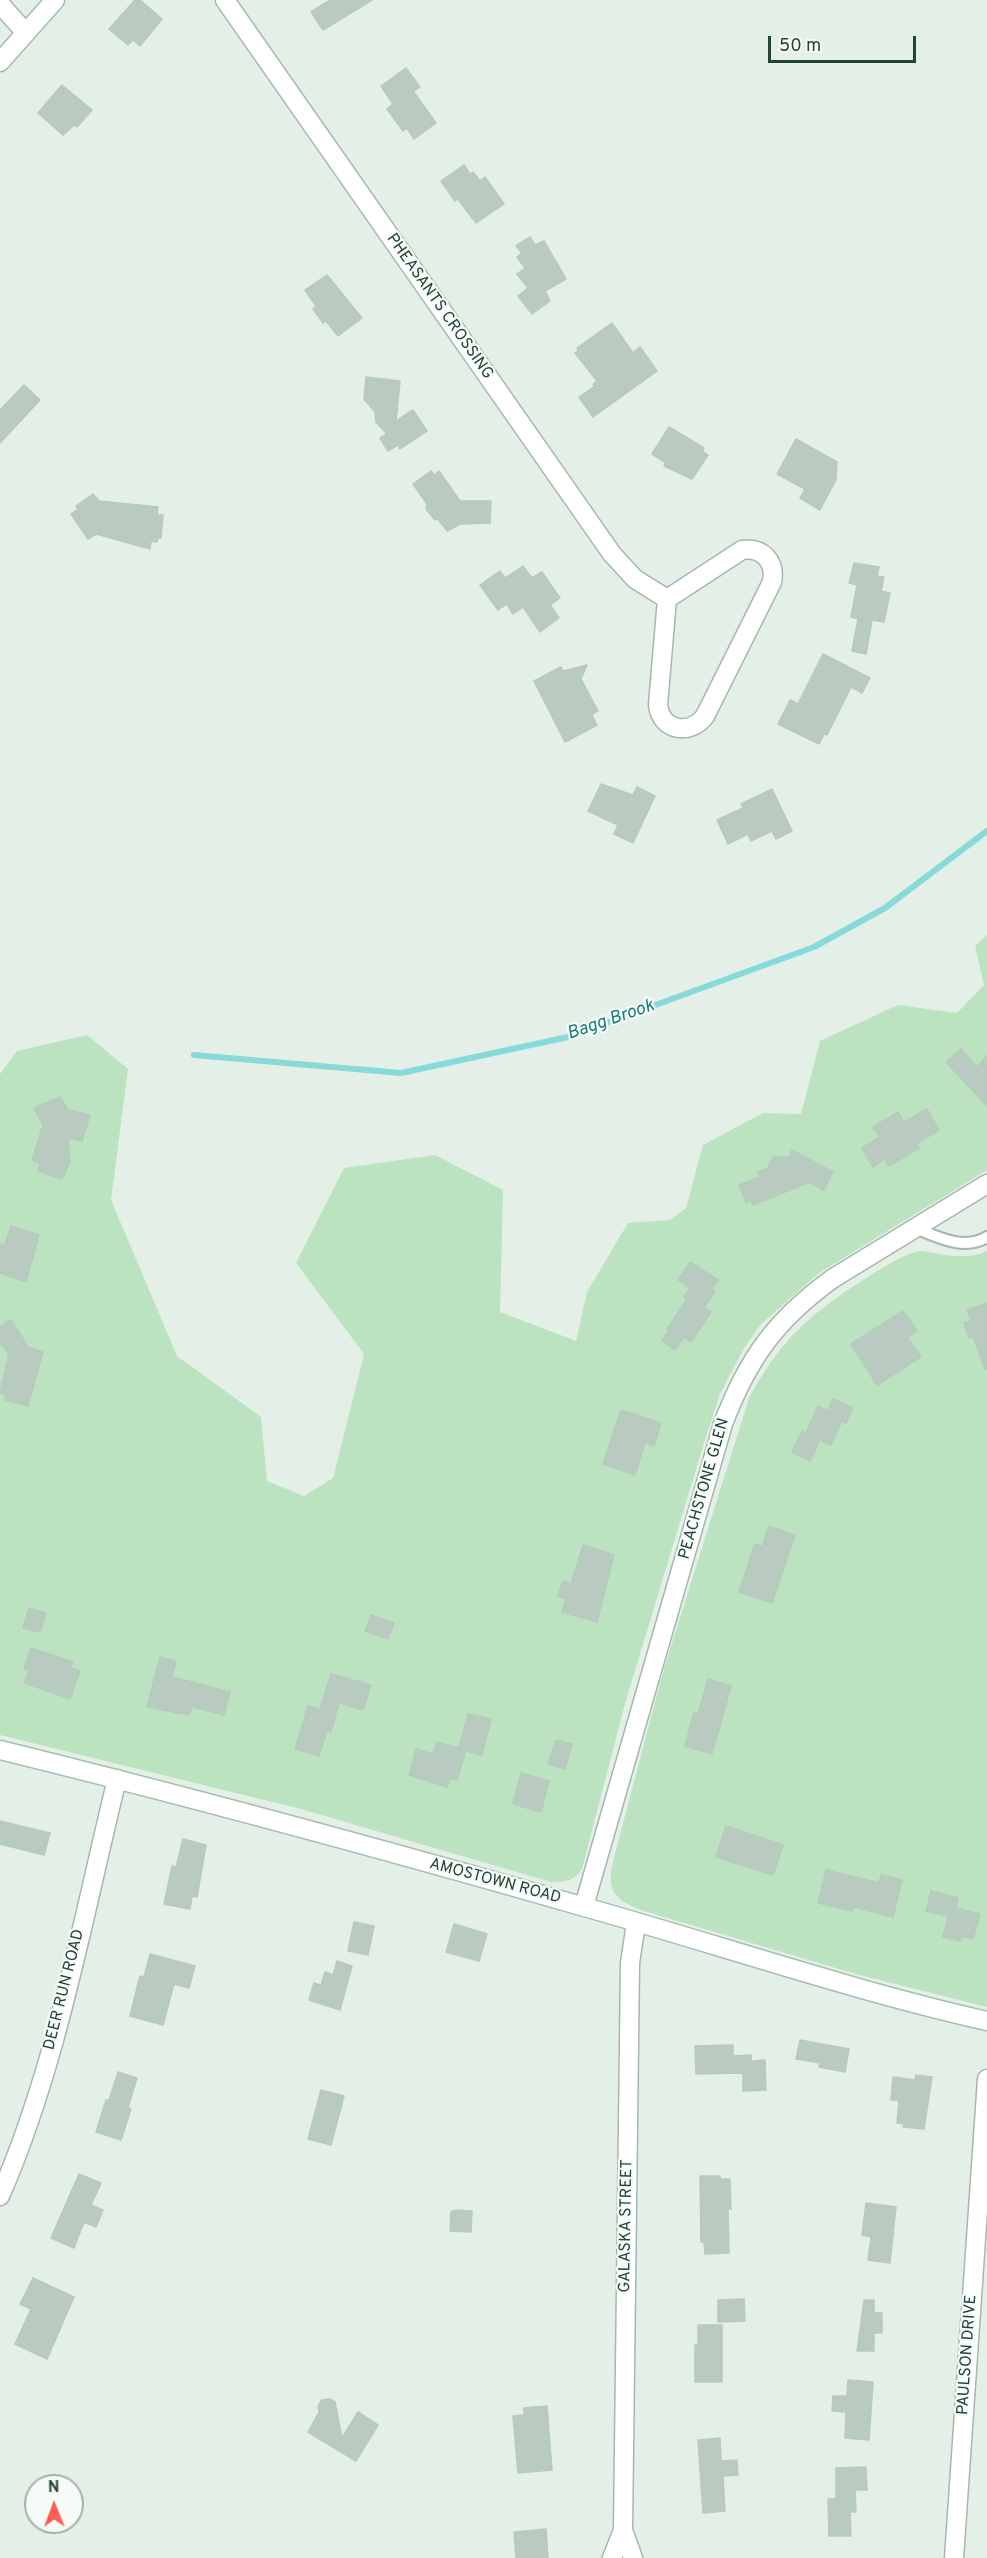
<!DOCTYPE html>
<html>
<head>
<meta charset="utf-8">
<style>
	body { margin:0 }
	#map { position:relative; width:987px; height:2558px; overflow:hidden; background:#e4efe8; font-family:Overpass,sans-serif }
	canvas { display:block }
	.north { position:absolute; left:24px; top:2474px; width:60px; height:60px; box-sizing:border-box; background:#f6fbf7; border:2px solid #a1b2a9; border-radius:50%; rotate:359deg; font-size:16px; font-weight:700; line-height:24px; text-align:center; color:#214434 }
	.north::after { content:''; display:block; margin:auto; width:21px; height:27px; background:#ff5e53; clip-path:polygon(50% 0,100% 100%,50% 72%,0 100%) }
	.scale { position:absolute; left:768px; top:36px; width:148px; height:27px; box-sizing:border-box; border:3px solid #214434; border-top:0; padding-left:8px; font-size:18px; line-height:21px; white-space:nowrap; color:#214434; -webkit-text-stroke:4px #f6fbf7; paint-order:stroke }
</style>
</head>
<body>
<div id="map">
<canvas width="987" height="2558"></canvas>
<div class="north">N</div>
<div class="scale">50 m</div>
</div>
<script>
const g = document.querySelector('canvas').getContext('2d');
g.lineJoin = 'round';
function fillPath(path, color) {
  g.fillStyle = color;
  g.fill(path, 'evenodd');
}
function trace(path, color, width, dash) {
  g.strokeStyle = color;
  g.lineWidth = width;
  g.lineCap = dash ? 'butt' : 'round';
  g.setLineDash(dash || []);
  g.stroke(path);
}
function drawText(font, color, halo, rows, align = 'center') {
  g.font = font + ' Overpass,sans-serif';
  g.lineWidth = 4.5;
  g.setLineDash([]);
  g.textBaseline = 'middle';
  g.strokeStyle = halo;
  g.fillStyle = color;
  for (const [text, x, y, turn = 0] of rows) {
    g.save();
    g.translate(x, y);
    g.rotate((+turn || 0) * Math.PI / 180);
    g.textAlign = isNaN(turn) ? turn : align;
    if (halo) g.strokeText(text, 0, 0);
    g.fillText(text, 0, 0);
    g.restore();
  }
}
fillPath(new Path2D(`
	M 987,935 L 987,1170 L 819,1273 L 760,1325 L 743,1350 L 720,1394 L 705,1440 L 626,1700 L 582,1869 C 575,1881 565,1882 551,1882 L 301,1809 L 0,1735 L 0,1074 L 17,1051 L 87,1035 L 128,1069 L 111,1200 L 177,1356 L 261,1417 L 267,1481 L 304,1496 L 333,1478 L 364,1354 L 296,1263 L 344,1168 L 435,1155 L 503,1190 L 500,1312 L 576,1341 L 587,1292 L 628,1223 L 670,1220 L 686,1208 L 703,1145 L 763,1113 L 801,1114 L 820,1041 L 898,1005 L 957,1013 L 984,985 L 975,946 Z
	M 919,1251 C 943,1253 964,1262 987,1251 L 987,2007 L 856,1974 L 644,1911 C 618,1901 607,1895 612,1865 L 663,1672 L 749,1398 C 781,1339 810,1314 866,1278 C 883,1268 899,1256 919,1251 Z`), '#bbe3bf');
trace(new Path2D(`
	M 194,1055 L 401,1073 L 568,1037 L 814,947 L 885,908 L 987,831`), '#87dad8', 6);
const building = new Path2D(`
	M 135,0 L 140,0 L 162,19 L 140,46 L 133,40 L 128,45 L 109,29 Z
	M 330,0 L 372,0 L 323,30 L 311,12 Z
	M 406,68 L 420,87 L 413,91 L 436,123 L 414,139 L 407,128 L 403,131 L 387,109 L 393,104 L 381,86 Z
	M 62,85 L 92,110 L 77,127 L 74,125 L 63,135 L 38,113 Z
	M 464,165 L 470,174 L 473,172 L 480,181 L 485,177 L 504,204 L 476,223 L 458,199 L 455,201 L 441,181 Z
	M 530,237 L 535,245 L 544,241 L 566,279 L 545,291 L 550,301 L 532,314 L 518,296 L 528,288 L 517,274 L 525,268 L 517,257 L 522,253 L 516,246 Z
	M 327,275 L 362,318 L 338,336 L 326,321 L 323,323 L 313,309 L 316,306 L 305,290 Z
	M 612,323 L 633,353 L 640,347 L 657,371 L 593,417 L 579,397 L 595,386 L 593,384 L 597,381 L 575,353 L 578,351 L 577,348 Z
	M 366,377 L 400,381 L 396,421 L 413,410 L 427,431 L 400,449 L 398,445 L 388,451 L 380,438 L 387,434 L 376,422 L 375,412 L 364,399 Z
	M 24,385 L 40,400 L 0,443 L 0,410 Z
	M 669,427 L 704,448 L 702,451 L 708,455 L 692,479 L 664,466 L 666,463 L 652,454 Z
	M 796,439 L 837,462 L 836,480 L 820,510 L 800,498 L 805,489 L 777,474 Z
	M 431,471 L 434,475 L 439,471 L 460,501 L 491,501 L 490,523 L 460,524 L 447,531 L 438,519 L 435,520 L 426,509 L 427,504 L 413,484 Z
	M 93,494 L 99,501 L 158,507 L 157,515 L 163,515 L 161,538 L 158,538 L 157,542 L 151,541 L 150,549 L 96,534 L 88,539 L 71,514 L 78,509 L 76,506 Z
	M 854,563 L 879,567 L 877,576 L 884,577 L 881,591 L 890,593 L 884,622 L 872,620 L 866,654 L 852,651 L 858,619 L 851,617 L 857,585 L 849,583 Z
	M 523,566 L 532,578 L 542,572 L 560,598 L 550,605 L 559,618 L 540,632 L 523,607 L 513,614 L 507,604 L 498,610 L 480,585 L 500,571 L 505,578 Z
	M 823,654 L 870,678 L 862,693 L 851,687 L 827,735 L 824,734 L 819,744 L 778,724 L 790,700 L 798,704 Z
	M 587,665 L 581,679 L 598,711 L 592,715 L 597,725 L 565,742 L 534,681 L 561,667 L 563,671 Z
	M 601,784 L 633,795 L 637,787 L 655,796 L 633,843 L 614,834 L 618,825 L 588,811 Z
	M 772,789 L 792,831 L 776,839 L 772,831 L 751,841 L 748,834 L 728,844 L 717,820 L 743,808 L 741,804 Z
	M 961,1049 L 977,1067 L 987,1056 L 987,1106 L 946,1062 Z
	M 60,1097 L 68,1110 L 90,1115 L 82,1141 L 68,1138 L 70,1162 L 62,1179 L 38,1171 L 40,1163 L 32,1160 L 43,1125 L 34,1108 Z
	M 927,1109 L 939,1130 L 916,1144 L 919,1148 L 889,1166 L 885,1159 L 873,1167 L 862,1148 L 880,1137 L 873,1127 L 898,1112 L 904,1122 Z
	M 792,1150 L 833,1172 L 824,1190 L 810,1182 L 753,1205 L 751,1200 L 746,1202 L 739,1185 L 760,1177 L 758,1172 L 768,1168 L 773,1157 L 789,1157 Z
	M 11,1226 L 39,1235 L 26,1282 L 0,1273 L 0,1244 L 5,1245 Z
	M 690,1262 L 718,1280 L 712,1289 L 715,1291 L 704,1308 L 711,1312 L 691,1342 L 684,1337 L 675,1350 L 662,1341 L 669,1331 L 667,1329 L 687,1299 L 684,1297 L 690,1288 L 678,1280 Z
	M 987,1303 L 987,1369 L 985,1369 L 973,1337 L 969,1338 L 964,1323 L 971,1321 L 967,1310 Z
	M 903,1311 L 917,1331 L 908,1338 L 921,1357 L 877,1385 L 851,1344 Z
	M 11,1320 L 28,1347 L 43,1352 L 28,1406 L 5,1400 L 6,1395 L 0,1393 L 9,1354 L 0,1342 L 0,1327 Z
	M 833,1399 L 853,1408 L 846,1423 L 842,1421 L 831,1445 L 820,1440 L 810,1461 L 792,1452 L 802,1431 L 806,1433 L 818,1406 L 828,1411 Z
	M 621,1410 L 661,1423 L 654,1446 L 645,1443 L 635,1475 L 603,1464 Z
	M 769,1526 L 795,1535 L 772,1603 L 739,1592 L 755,1544 L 762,1547 Z
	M 583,1545 L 614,1555 L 597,1622 L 562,1612 L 566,1599 L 558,1596 L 563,1581 L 571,1584 Z
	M 29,1608 L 46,1613 L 40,1632 L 23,1628 Z
	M 371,1615 L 394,1623 L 388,1639 L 365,1631 Z
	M 31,1648 L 73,1662 L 71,1668 L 80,1671 L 70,1699 L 25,1683 L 29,1670 L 24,1668 Z
	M 160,1657 L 176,1661 L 172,1677 L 230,1692 L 224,1715 L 192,1707 L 189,1715 L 147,1707 Z
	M 331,1674 L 371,1685 L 363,1710 L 339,1703 L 331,1732 L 327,1731 L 319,1756 L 295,1749 L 308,1706 L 320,1709 Z
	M 708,1679 L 731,1686 L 712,1754 L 685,1746 L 694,1712 L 698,1714 Z
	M 468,1714 L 491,1719 L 482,1755 L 466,1751 L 457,1780 L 450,1778 L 447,1787 L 409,1775 L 416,1749 L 433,1754 L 437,1742 L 459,1748 Z
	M 556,1740 L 572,1744 L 565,1769 L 548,1764 Z
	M 521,1773 L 549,1781 L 541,1812 L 513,1804 Z
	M 0,1821 L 50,1833 L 44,1855 L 0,1844 Z
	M 726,1826 L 783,1845 L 773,1875 L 716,1857 Z
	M 183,1839 L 206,1845 L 197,1897 L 192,1896 L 190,1909 L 164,1904 L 172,1866 L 176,1867 Z
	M 826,1870 L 879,1883 L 881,1875 L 902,1880 L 893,1917 L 853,1907 L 852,1911 L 818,1903 Z
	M 931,1891 L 958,1898 L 956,1908 L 980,1914 L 973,1939 L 962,1936 L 960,1941 L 943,1937 L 948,1916 L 926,1911 Z
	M 354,1922 L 374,1926 L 368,1955 L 348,1951 Z
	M 454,1924 L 487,1934 L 479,1961 L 446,1952 Z
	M 150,1954 L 195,1966 L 189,1988 L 174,1984 L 163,2025 L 130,2016 L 140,1976 L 144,1977 Z
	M 337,1961 L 352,1966 L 340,2010 L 309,2000 L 314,1983 L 321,1985 L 325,1972 L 333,1975 Z
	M 800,2040 L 849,2049 L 845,2072 L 819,2067 L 820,2063 L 796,2059 Z
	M 733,2045 L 733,2056 L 751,2055 L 751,2061 L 765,2060 L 766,2090 L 743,2091 L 743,2073 L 696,2074 L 695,2046 Z
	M 118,2072 L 137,2078 L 128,2107 L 131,2109 L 121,2140 L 96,2132 L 106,2100 L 109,2100 Z
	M 916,2075 L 932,2077 L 924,2129 L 903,2127 L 904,2124 L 897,2123 L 899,2100 L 891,2100 L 893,2077 L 915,2080 Z
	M 321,2090 L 344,2096 L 331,2145 L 308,2139 Z
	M 79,2174 L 101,2183 L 91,2205 L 103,2210 L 96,2227 L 84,2222 L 74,2248 L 51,2238 Z
	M 700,2176 L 720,2176 L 720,2179 L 730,2179 L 731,2209 L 728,2209 L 729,2253 L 705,2254 L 704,2242 L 701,2242 Z
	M 866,2203 L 896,2207 L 890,2263 L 868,2260 L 871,2237 L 862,2235 Z
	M 456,2210 L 472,2211 L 471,2232 L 450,2231 L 451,2212 Z
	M 33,2278 L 74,2297 L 47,2359 L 15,2344 L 31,2309 L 20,2304 Z
	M 744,2299 L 745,2321 L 718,2322 L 718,2300 Z
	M 864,2300 L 874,2300 L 874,2313 L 882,2313 L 882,2333 L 874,2333 L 874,2351 L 857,2351 Z
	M 698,2325 L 722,2325 L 722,2382 L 695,2382 L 695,2345 L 698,2345 Z
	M 848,2380 L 873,2382 L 869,2440 L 845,2438 L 846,2412 L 832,2411 L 833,2396 L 847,2396 Z
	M 330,2399 L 335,2402 L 342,2438 L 358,2412 L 378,2425 L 356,2461 L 308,2432 L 319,2412 L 318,2406 L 322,2400 Z
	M 547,2406 L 552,2470 L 518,2473 L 513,2416 L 524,2415 L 524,2408 Z
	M 720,2438 L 721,2461 L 737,2460 L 738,2475 L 723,2476 L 725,2511 L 703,2513 L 698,2440 Z
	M 866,2467 L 867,2490 L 855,2490 L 856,2512 L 850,2512 L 851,2536 L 829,2536 L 828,2499 L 836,2499 L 836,2468 Z
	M 546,2529 L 548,2558 L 516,2558 L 514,2532 Z`);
fillPath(building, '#b9cbc1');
trace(building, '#b6cabe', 1.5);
const lane = new Path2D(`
	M 915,1228 C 937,1237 965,1251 987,1237`);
const street = new Path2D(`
	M 225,0 L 612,554 L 635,579 L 667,599
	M 0,4 L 26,33
	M 742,550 C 763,547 776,562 772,582 L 705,716 C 690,736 661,731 658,705 L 667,599 Z
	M 584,1906 L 723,1424 C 748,1358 776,1320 832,1279 L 987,1184
	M 0,2196 C 57,2066 83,1917 117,1779
	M 623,2530 L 633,2558
	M 612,2558 L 623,2530 L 630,1963 L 636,1923
	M 954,2558 L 987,2079`);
const secondary = new Path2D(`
	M 0,62 L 55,0
	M 0,1750 C 195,1798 389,1851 581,1906 C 717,1944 850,1990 987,2021`);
trace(lane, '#a6b8ae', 14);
trace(street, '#a6b8ae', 21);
trace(secondary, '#a4bfb1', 21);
trace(lane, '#fff', 10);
trace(street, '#fff', 18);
trace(secondary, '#fff', 18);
drawText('16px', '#214434', '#f6fbf7', [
	["PHEASANTS CROSSING",439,307,55],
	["PEACHSTONE GLEN",705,1489,-74],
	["AMOSTOWN ROAD",495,1882,15],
	["DEER RUN ROAD",65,1990,-76],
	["GALASKA STREET",627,2226,-89],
	["PAULSON DRIVE",968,2355,-86]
]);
drawText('italic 18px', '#137c7a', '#f6fbf7', [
	["Bagg Brook",611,1021,-19]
]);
</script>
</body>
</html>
